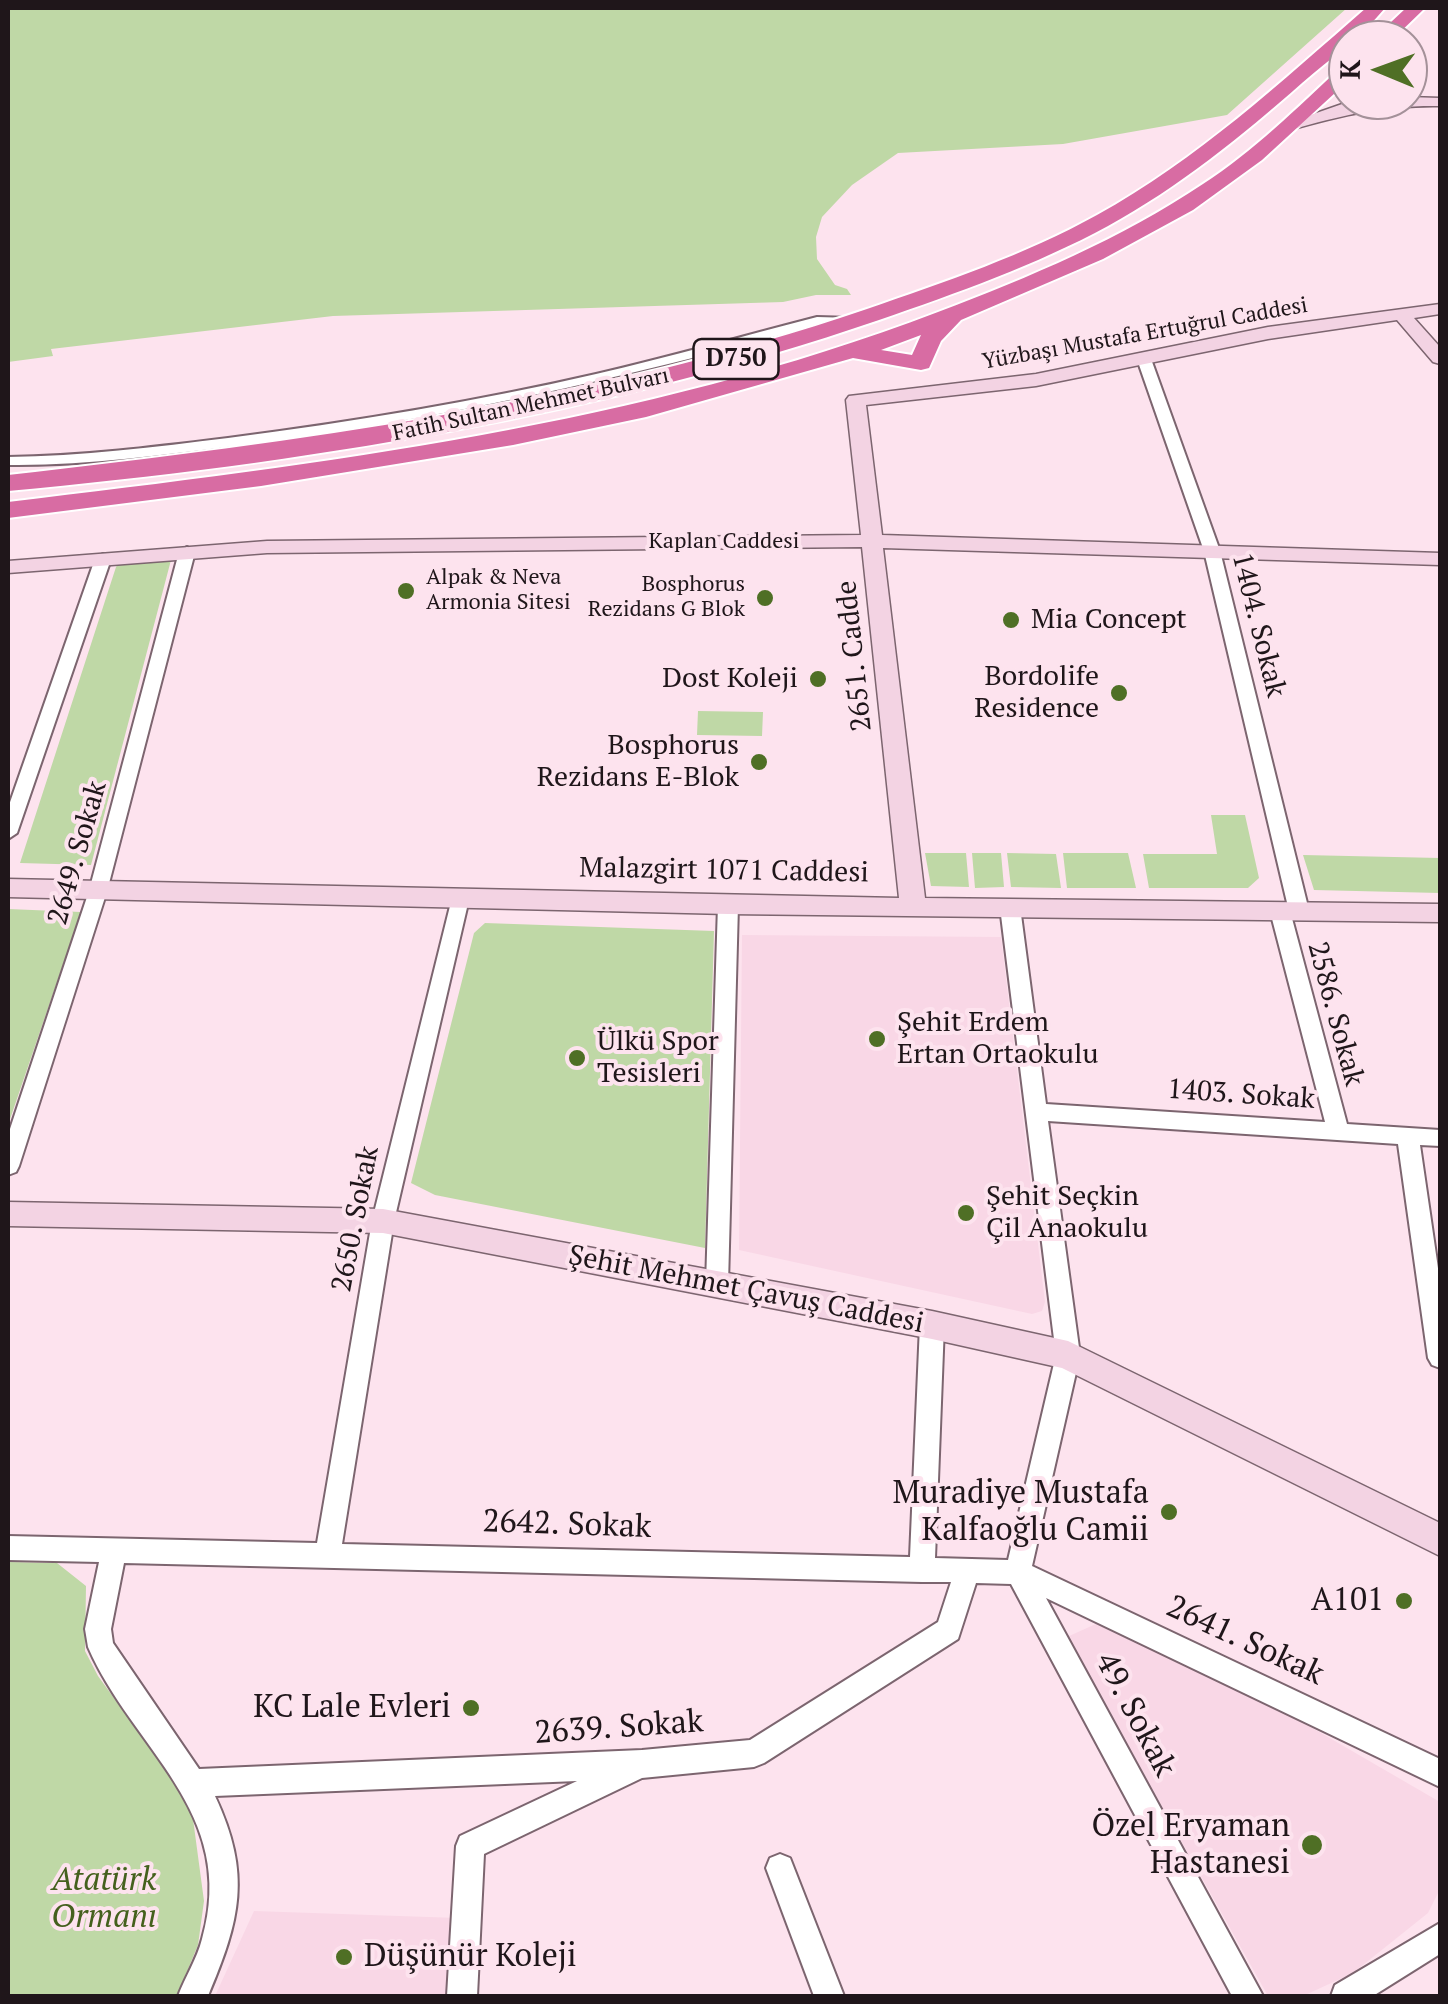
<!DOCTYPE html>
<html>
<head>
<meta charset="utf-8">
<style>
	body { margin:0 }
	#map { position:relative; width:1448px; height:2004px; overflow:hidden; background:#fde3ee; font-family:"PT Serif",serif }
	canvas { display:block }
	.frame { position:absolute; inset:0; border:10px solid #1f161a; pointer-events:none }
	.north { position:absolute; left:1328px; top:20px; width:100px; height:100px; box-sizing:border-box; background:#fde3ee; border:2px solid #a49199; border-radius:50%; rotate:271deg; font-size:28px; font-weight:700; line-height:40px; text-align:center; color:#1f161a }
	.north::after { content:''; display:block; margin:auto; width:35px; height:45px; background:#4f6f25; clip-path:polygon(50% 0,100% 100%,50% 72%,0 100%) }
</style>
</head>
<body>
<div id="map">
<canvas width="1448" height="2004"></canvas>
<div class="frame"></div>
<div class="north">K</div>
</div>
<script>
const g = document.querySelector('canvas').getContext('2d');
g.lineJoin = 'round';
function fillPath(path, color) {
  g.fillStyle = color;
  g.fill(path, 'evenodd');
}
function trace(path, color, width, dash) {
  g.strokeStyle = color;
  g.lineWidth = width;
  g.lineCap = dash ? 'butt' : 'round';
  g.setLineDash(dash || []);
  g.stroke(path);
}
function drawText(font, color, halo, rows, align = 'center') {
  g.font = font + ' "PT Serif",serif';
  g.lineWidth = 8;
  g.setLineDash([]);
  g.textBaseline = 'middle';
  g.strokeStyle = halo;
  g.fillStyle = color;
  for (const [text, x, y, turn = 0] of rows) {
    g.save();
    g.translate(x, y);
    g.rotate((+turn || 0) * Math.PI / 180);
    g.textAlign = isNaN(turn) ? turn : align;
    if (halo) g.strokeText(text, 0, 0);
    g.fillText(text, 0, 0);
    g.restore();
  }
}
fillPath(new Path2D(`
	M 742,935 L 1001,937 L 1045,1302 L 1042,1311 L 1032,1314 L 739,1250 Z
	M 1098,1623 L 1240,1686 L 1440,1802 L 1440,1889 L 1428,1913 L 1353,1973 L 1303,1996 L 1268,1996 L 1067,1637 Z
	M 254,1911 L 458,1918 L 452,1996 L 215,1996 Z`), '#f9d7e6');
fillPath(new Path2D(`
	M 8,8 L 1347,8 L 1227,115 L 1063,144 L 898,153 L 852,185 L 822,217 L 816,237 L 817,259 L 835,285 L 847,289 L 851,295 L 816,295 L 783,302 L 333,316 L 51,349 L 53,356 L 8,362 Z
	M 171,560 L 91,865 L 20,863 L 116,567 L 119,563 Z
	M 698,711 L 763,712 L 762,736 L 697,735 Z
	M 1211,815 L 1245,815 L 1259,878 L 1248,888 L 1149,888 L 1143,854 L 1217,854 Z
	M 925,853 L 966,853 L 969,887 L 931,886 Z
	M 972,853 L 1001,853 L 1004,887 L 975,888 Z
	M 1007,853 L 1056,854 L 1061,888 L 1011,887 Z
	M 1063,853 L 1128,853 L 1136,888 L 1067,888 Z
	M 1303,855 L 1440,858 L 1440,893 L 1314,890 Z
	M 8,909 L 81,912 L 8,1125 Z
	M 485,923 L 714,931 L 705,1248 L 435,1195 L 411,1183 L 474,933 Z
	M 8,1562 L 57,1563 L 86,1586 L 85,1651 L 98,1676 L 191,1804 L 204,1901 L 198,1945 L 177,1996 L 8,1996 Z`), '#bfd8a6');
const street = new Path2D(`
	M 817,317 L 853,318 L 860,322 L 853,326 L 817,325 C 626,378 433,421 235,446 C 160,455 84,466 8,465 L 8,457 C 82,456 155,447 228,438 C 352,422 474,402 596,374 C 670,357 743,336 817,317 Z
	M 1144,355 L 1151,359 L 1220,551 L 1309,911 L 1299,918 L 1290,911 L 1347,1124 L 1440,1130 L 1440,1146 L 1420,1145 L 1440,1282 L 1440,1368 L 1432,1365 L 1428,1358 L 1398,1144 L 1048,1121 L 1080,1355 L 1032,1566 L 1440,1759 L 1440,1787 L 1046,1598 L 1263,1996 L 1232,1996 L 1011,1584 L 976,1583 L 958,1639 L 764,1763 L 754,1767 L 642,1778 L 484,1854 L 477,1996 L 447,1996 L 456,1846 L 460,1836 L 577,1781 L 215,1796 C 252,1875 240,1920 208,1996 L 178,1996 C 185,1977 197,1959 202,1939 C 239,1812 132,1749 88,1647 L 85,1629 L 99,1562 L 8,1560 L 8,1536 L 317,1543 L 372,1221 L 453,894 L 460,892 L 469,899 L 394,1221 L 342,1544 L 910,1557 L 920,1325 L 924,1318 L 932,1315 L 940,1318 L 944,1325 L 935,1558 L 1008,1560 L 1056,1355 L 1000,907 L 1003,902 L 1010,900 L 1020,907 L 1046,1104 L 1325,1122 L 1270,911 L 1280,904 L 1289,911 L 1204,551 L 1137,359 ZM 124,1563 L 922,1582 L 951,1582 L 938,1622 L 750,1740 L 642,1750 L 199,1769 L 113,1643 L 111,1629 Z
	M 187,547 L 195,552 L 107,891 L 19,1166 L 16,1172 L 8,1175 L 8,1135 L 89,891 L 179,552 Z
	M 103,554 L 111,559 L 17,833 L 8,839 L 8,808 L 95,559 Z
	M 728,898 L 738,905 L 728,1284 L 725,1291 L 717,1294 L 709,1291 L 706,1284 L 718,905 Z
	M 780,1854 L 790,1858 L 844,1996 L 814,1996 L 766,1868 L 770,1858 Z
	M 1440,1923 L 1440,1954 L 1373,1996 L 1331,1996 L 1335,1985 Z`);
const secondary = new Path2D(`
	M 1408,97 L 1440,98 L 1440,106 C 1386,105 1342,115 1290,130 L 1282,125 L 1345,103 L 1408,100 Z
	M 1440,304 L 1440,314 L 1414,318 L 1440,347 L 1440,364 L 1433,362 L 1397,320 L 1268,339 L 1036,386 L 866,405 L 882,535 L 1440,553 L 1440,565 L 883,548 L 925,898 L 1440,904 L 1440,922 L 728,914 L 8,897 L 8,879 L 899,898 L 862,547 L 267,553 L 8,573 L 8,561 L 267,541 L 861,535 L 846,400 L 849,396 L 1036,374 L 1268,327 Z
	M 8,1202 L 383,1209 L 932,1311 L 1068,1341 L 1440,1523 L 1440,1556 L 1062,1368 L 932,1339 L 383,1233 L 8,1226 Z`);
const highway = new Path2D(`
	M 1366,8 L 1385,8 C 1361,37 1331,58 1302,83 C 1242,136 1179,187 1108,226 C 1036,265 957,293 879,320 C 599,416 301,464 8,491 L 8,475 C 299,442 588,404 867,309 C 945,282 1025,255 1097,215 C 1197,160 1281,82 1366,8 Z
	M 1406,8 L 1425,8 L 1392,40 L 1372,40 Z
	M 1348,65 L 1348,81 L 1262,160 L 1193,210 L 1103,259 L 961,320 L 941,341 L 929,368 L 921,370 L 853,358 L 646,417 L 513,445 L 261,486 L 8,518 L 8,502 C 323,464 640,426 938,312 C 1030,277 1121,239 1203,184 C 1254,151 1297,108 1341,67 ZM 921,335 L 912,355 L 881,350 Z`);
trace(street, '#7c656f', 4);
trace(secondary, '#7c656f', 3);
trace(highway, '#fff', 4);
fillPath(street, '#fff');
fillPath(secondary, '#f3d3e3');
fillPath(highway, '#d86ca3');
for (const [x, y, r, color] of [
	[406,591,10,"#4f6f25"],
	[765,598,10,"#4f6f25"],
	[1011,620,10,"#4f6f25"],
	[818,679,10,"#4f6f25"],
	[1119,693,10,"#4f6f25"],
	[759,762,10,"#4f6f25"],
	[877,1039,10,"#4f6f25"],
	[577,1058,10,"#4f6f25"],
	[966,1213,10,"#4f6f25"],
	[1169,1512,10,"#4f6f25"],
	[1404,1601,10,"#4f6f25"],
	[471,1708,10,"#4f6f25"],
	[1312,1845,12,"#4f6f25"],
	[344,1957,10,"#4f6f25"]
]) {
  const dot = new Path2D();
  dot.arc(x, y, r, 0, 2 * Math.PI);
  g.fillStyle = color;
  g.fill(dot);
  trace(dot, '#fde3ee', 4);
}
drawText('22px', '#1f161a', '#fde3ee', [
	["Yüzbaşı Mustafa Ertuğrul Caddesi",1145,334,-10],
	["Fatih Sultan Mehmet Bulvarı",531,405,-12],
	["Kaplan Caddesi",724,542]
]);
drawText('22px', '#1f161a', '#fde3ee', [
	["Alpak & Neva",426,578],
	["Armonia Sitesi",426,603],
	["Bosphorus",745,585,"right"],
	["Rezidans G Blok",745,610,"right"]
], 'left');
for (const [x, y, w] of [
	[736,359,85]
]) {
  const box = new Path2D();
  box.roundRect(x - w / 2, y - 20, w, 40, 8);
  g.fillStyle = '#fde3ee';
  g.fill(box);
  trace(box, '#1f161a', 2.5);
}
drawText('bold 25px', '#1f161a', null, [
	["D750",736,359]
]);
drawText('28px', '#1f161a', '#fde3ee', [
	["Mia Concept",1031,620],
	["Bordolife",1099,677,"right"],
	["Residence",1099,709,"right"],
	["Dost Koleji",798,679,"right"],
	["Bosphorus",739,746,"right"],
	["Rezidans E-Blok",739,778,"right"],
	["Şehit Erdem",897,1023],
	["Ertan Ortaokulu",897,1055],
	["Ülkü Spor",597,1042],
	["Tesisleri",597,1074],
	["Şehit Seçkin",986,1197],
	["Çil Anaokulu",986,1229]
], 'left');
drawText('28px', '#1f161a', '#fde3ee', [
	["1404. Sokak",1258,625,76],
	["2651. Cadde",855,656,-96],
	["2649. Sokak",78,853,-74],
	["Malazgirt 1071 Caddesi",724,871,1],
	["2586. Sokak",1335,1014,75],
	["1403. Sokak",1241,1095,4],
	["2650. Sokak",356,1219,-79],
	["Şehit Mehmet Çavuş Caddesi",746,1290,11]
]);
drawText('32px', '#1f161a', '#fde3ee', [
	["Muradiye Mustafa",1149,1494],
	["Kalfaoğlu Camii",1149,1531],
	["A101",1384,1601],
	["KC Lale Evleri",451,1708],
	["Özel Eryaman",1290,1827],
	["Hastanesi",1290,1864],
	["Düşünür Koleji",364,1957,"left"]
], 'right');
drawText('32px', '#1f161a', '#fde3ee', [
	["2642. Sokak",567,1525,2],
	["2641. Sokak",1245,1641,25],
	["49. Sokak",1135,1715,62],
	["2639. Sokak",619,1728,-4]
]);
drawText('italic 32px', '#44601d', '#fde3ee', [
	["Atatürk",104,1881],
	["Ormanı",104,1918]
]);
</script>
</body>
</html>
